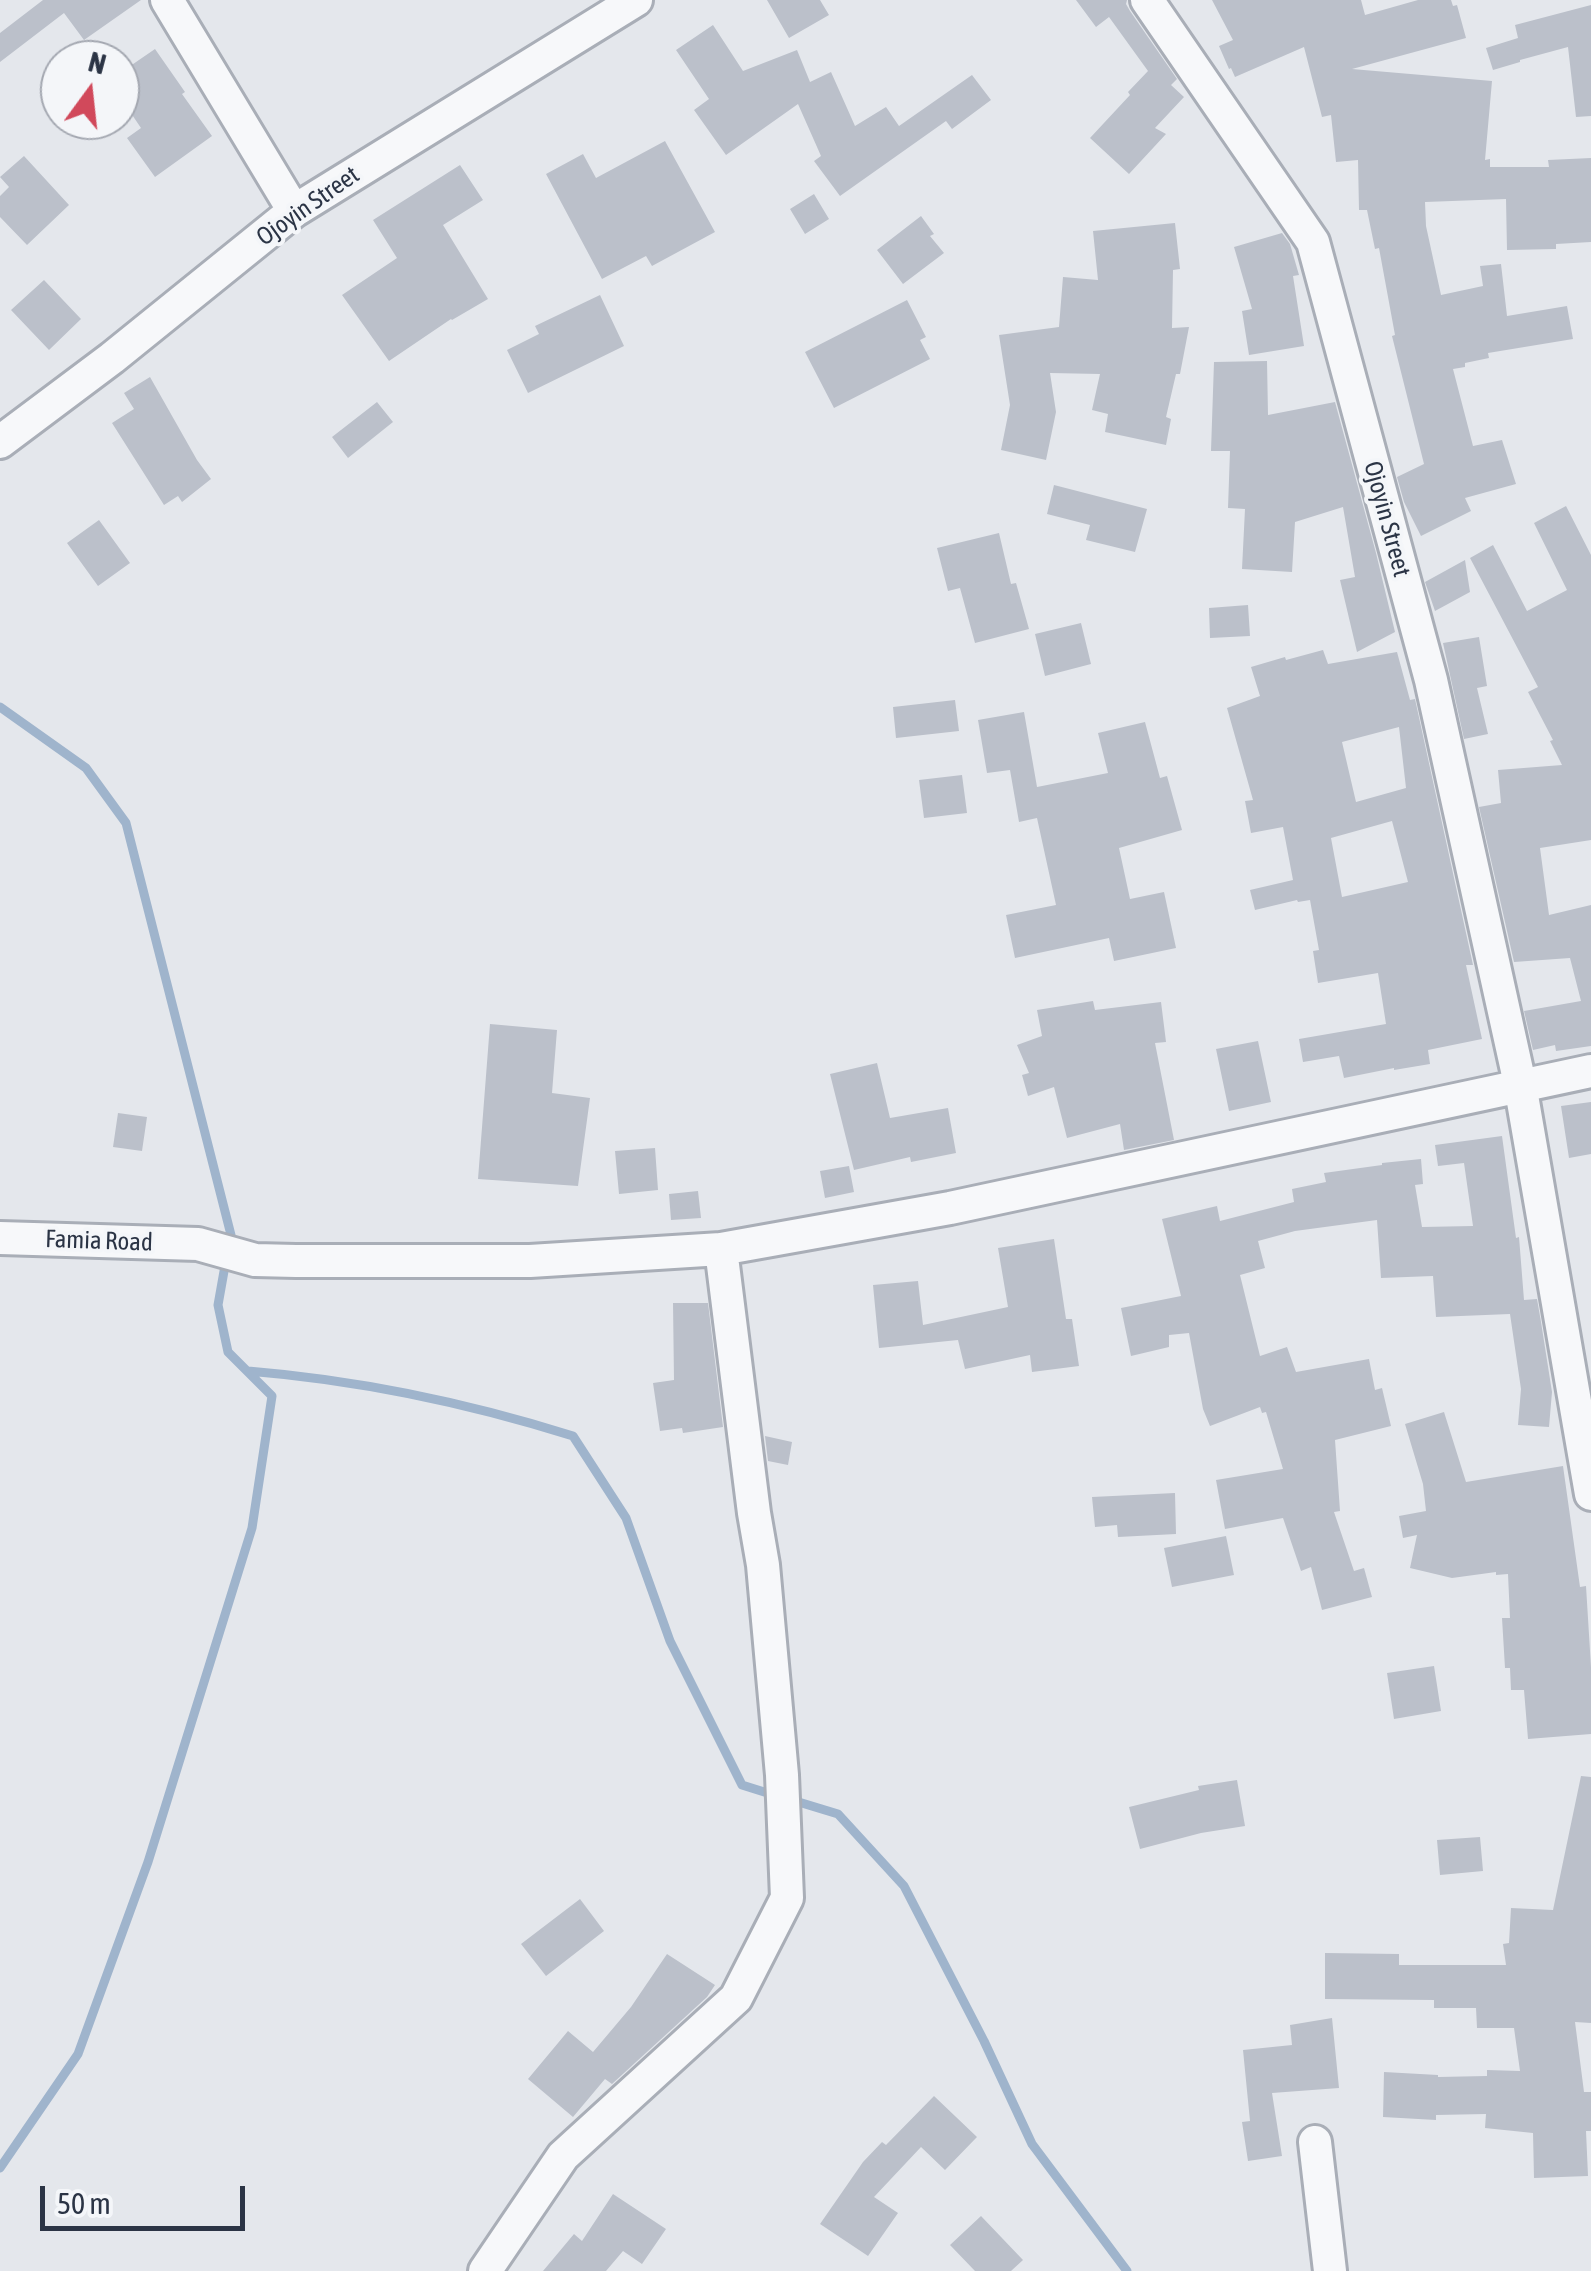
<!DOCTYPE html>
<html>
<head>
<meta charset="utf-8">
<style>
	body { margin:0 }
	#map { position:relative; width:1591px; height:2271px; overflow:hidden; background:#e4e7ec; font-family:"Asap Condensed",sans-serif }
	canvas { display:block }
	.north { position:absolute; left:40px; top:40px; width:100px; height:100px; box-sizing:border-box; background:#f4f6f9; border:2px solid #a4a8b1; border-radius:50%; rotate:15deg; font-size:28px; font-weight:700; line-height:40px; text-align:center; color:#2b3445 }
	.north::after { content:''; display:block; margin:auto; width:35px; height:45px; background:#d1495b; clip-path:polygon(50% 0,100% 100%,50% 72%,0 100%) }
	.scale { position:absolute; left:40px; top:2186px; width:205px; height:45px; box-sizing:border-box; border:5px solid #2b3445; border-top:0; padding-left:12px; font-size:30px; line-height:35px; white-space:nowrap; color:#2b3445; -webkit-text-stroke:8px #f4f6f9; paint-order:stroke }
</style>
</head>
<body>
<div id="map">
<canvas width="1591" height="2271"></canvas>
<div class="north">N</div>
<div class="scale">50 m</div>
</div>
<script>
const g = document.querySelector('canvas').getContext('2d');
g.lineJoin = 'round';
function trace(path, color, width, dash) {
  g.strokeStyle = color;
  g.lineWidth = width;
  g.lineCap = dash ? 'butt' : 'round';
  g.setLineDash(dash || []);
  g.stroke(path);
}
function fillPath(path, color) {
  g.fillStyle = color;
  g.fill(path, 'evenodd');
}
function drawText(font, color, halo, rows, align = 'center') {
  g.font = font + ' "Asap Condensed",sans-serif';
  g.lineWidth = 8;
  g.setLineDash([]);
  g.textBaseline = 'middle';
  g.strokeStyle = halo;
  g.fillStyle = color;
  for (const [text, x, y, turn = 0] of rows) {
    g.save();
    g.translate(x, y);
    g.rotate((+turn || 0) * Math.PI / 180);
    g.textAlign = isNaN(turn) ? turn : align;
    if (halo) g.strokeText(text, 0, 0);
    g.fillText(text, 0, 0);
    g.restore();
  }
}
trace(new Path2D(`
	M 0,707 L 86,768 L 126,823 L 231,1235 L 229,1245
	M 248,1371 C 358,1380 468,1403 573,1436 L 626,1518 L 670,1641 L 742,1785 L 777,1796
	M 792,1800 L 838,1814 L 904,1886 L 984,2041 L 1032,2144 L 1127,2271
	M 0,2168 L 78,2054 L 148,1862 L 252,1528 L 272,1396 L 228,1352 L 218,1305 L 226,1260`), '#9fb4cc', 9);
fillPath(new Path2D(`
	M 43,0 L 141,0 L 84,40 L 64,13 L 0,62 L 0,33 Z
	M 767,0 L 820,0 L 829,15 L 789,38 Z
	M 1076,0 L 1127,0 L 1126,4 L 1130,11 L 1177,79 L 1171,85 L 1184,97 L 1155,128 L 1166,134 L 1129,174 L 1090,138 L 1130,95 L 1128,92 L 1148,71 L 1109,17 L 1096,27 Z
	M 1212,0 L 1361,0 L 1365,15 L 1418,0 L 1451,0 L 1453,6 L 1457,5 L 1466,38 L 1352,69 L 1492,81 L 1485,160 L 1490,159 L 1490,167 L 1549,167 L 1548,160 L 1591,158 L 1591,242 L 1556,244 L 1556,249 L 1507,250 L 1506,199 L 1425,202 L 1426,226 L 1441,295 L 1483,286 L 1480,266 L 1501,264 L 1507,316 L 1567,306 L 1573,339 L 1488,353 L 1489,358 L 1465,363 L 1465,367 L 1453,369 L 1473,446 L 1502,440 L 1516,484 L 1465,498 L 1471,511 L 1421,536 L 1404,502 L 1397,477 L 1424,464 L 1392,336 L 1395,335 L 1379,248 L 1375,249 L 1367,210 L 1359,210 L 1358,160 L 1336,162 L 1331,115 L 1322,117 L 1304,47 L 1235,77 L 1231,68 L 1229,69 L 1219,46 L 1233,40 Z
	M 1591,5 L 1591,116 L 1576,117 L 1568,47 L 1520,60 L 1520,62 L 1493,70 L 1486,48 L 1518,38 L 1515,25 Z
	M 713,25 L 743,71 L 797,50 L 810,82 L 831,72 L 855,126 L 886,107 L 899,126 L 972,75 L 991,100 L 952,129 L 946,121 L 840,196 L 814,161 L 821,156 L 798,104 L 726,155 L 694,110 L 709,99 L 676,50 Z
	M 155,49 L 185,92 L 182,94 L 212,136 L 155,177 L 127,138 L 141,128 L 120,97 L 120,73 Z
	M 665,141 L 715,232 L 652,266 L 646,256 L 602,279 L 546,174 L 583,154 L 596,178 Z
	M 24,156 L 69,205 L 27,245 L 0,217 L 0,196 L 9,187 L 0,177 Z
	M 460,165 L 483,200 L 443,225 L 488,299 L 452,320 L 451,319 L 389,361 L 342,295 L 397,258 L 373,220 Z
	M 814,194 L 829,219 L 805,234 L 790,209 Z
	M 921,216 L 934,234 L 930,236 L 944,253 L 903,284 L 877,250 Z
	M 1175,223 L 1180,269 L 1173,270 L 1172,328 L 1189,327 L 1180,374 L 1176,374 L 1166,417 L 1171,419 L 1166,445 L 1105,432 L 1108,414 L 1092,410 L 1100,374 L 1050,373 L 1056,412 L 1046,460 L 1001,450 L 1010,405 L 999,335 L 1059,327 L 1063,277 L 1098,280 L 1093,231 Z
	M 1282,233 L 1290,244 L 1299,275 L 1293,276 L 1304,346 L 1249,355 L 1242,311 L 1252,309 L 1234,247 Z
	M 44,280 L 81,319 L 49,350 L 11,310 Z
	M 600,295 L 624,346 L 528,393 L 507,350 L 539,334 L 535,326 Z
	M 907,300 L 926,337 L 920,340 L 930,359 L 834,408 L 805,352 Z
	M 1267,361 L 1268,415 L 1335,402 L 1376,553 L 1395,632 L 1357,652 L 1340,580 L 1355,577 L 1343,507 L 1295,522 L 1292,572 L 1242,569 L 1245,509 L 1228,508 L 1230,451 L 1211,451 L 1214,362 Z
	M 150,377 L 197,460 L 211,479 L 182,502 L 178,496 L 164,505 L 112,423 L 134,409 L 124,393 Z
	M 377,402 L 393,422 L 348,458 L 332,437 Z
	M 1054,485 L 1147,509 L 1135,552 L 1086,540 L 1090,525 L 1047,514 Z
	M 1566,506 L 1591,555 L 1591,840 L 1540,848 L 1549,915 L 1591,905 L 1591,1046 L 1556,1051 L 1555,1045 L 1533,1050 L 1524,1011 L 1581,1001 L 1570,958 L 1514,962 L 1479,807 L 1501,803 L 1498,770 L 1562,765 L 1550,741 L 1553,740 L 1528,692 L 1538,687 L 1470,558 L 1493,545 L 1527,611 L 1567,590 L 1534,523 Z
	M 99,520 L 130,563 L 98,586 L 67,543 Z
	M 999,533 L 1011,584 L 1016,583 L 1029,629 L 975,643 L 960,588 L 948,591 L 937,548 Z
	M 1465,560 L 1470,592 L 1435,611 L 1425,582 Z
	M 1248,605 L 1250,636 L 1210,638 L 1209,608 Z
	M 1081,623 L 1091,664 L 1045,676 L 1035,634 Z
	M 1479,637 L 1487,686 L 1477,688 L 1488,734 L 1464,739 L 1443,643 Z
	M 1323,650 L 1328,664 L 1397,652 L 1410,700 L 1415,699 L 1473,965 L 1466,965 L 1482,1039 L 1428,1050 L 1430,1064 L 1394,1070 L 1394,1068 L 1344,1078 L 1339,1056 L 1303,1062 L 1299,1039 L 1386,1024 L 1378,973 L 1318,983 L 1313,951 L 1319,950 L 1310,900 L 1298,902 L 1297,900 L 1255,910 L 1250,890 L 1293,880 L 1283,827 L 1251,833 L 1245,801 L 1253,800 L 1227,708 L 1260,696 L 1251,667 L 1285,657 L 1286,660 ZM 1399,727 L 1406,788 L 1356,802 L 1342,742 ZM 1392,821 L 1408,882 L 1342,897 L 1331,838 Z
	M 955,700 L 959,731 L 896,738 L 893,707 Z
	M 1024,712 L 1037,787 L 1108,773 L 1098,733 L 1145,722 L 1160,778 L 1167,776 L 1182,830 L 1119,848 L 1130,899 L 1164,892 L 1176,948 L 1114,961 L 1109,938 L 1015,958 L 1006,915 L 1056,905 L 1037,818 L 1019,822 L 1010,770 L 987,773 L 978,720 Z
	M 962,775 L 967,813 L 924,818 L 919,780 Z
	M 1093,1001 L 1095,1010 L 1161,1002 L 1166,1042 L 1155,1043 L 1174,1140 L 1124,1150 L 1120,1124 L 1067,1138 L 1054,1087 L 1028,1096 L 1022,1075 L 1029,1073 L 1017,1045 L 1042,1036 L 1037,1010 Z
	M 490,1024 L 557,1030 L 552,1093 L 590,1098 L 578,1186 L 478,1179 Z
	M 1258,1041 L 1271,1102 L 1229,1111 L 1216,1049 Z
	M 877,1063 L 890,1118 L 948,1108 L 956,1153 L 911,1162 L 910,1157 L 854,1170 L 830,1074 Z
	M 1591,1102 L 1591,1154 L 1569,1158 L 1561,1106 Z
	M 118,1113 L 147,1117 L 142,1151 L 113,1147 Z
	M 1502,1136 L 1516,1238 L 1519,1237 L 1524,1300 L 1537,1299 L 1541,1322 L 1552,1392 L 1549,1427 L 1518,1425 L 1521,1389 L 1510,1314 L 1436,1317 L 1433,1276 L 1381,1278 L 1377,1220 L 1295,1231 L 1258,1241 L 1265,1268 L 1240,1275 L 1260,1356 L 1287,1347 L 1296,1372 L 1369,1359 L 1375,1390 L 1382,1388 L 1391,1426 L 1335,1440 L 1340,1511 L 1334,1512 L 1354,1571 L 1364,1568 L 1372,1597 L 1322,1610 L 1311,1567 L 1301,1571 L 1283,1518 L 1225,1529 L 1216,1480 L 1283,1469 L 1266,1412 L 1262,1413 L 1260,1407 L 1210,1426 L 1203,1409 L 1189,1333 L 1169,1335 L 1169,1347 L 1131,1356 L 1121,1308 L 1181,1296 L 1162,1219 L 1217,1206 L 1220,1221 L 1294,1202 L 1292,1189 L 1326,1182 L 1324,1173 L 1382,1165 L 1382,1163 L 1421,1159 L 1423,1184 L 1415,1185 L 1422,1227 L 1473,1226 L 1464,1163 L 1438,1166 L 1435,1145 Z
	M 655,1148 L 658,1190 L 619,1194 L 615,1151 Z
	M 849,1166 L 854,1192 L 825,1198 L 820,1171 Z
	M 698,1191 L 701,1218 L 671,1220 L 669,1194 Z
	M 1054,1239 L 1066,1319 L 1072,1319 L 1079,1366 L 1032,1372 L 1030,1355 L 965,1369 L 958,1340 L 879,1348 L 873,1285 L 918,1281 L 923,1325 L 1008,1307 L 998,1248 Z
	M 673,1303 L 708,1303 L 723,1427 L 683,1433 L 682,1428 L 660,1431 L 653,1383 L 674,1380 Z
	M 1444,1412 L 1466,1482 L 1563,1466 L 1580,1587 L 1586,1586 L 1591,1667 L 1591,1734 L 1528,1739 L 1524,1690 L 1511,1690 L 1510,1668 L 1505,1668 L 1502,1618 L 1510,1618 L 1508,1574 L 1496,1575 L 1496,1572 L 1452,1578 L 1410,1568 L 1417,1535 L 1403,1538 L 1399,1516 L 1426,1511 L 1423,1484 L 1405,1424 Z
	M 765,1436 L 792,1442 L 788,1465 L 768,1461 Z
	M 1175,1493 L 1176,1534 L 1118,1537 L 1117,1525 L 1095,1527 L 1092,1497 Z
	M 1226,1536 L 1234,1575 L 1172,1587 L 1164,1548 Z
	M 1434,1666 L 1441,1711 L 1394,1719 L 1387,1673 Z
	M 1581,1776 L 1591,1777 L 1591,2023 L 1575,2022 L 1584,2092 L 1591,2092 L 1591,2131 L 1586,2131 L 1588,2176 L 1534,2178 L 1533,2133 L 1485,2128 L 1486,2114 L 1436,2115 L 1436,2120 L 1383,2117 L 1384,2072 L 1438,2075 L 1438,2077 L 1487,2076 L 1487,2070 L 1520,2071 L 1514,2028 L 1477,2028 L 1476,2008 L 1434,2008 L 1434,2000 L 1325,1999 L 1325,1953 L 1399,1954 L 1399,1965 L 1506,1965 L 1503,1944 L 1509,1943 L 1511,1908 L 1553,1910 Z
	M 1237,1780 L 1245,1826 L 1201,1833 L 1140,1849 L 1129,1807 L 1199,1790 L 1198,1786 Z
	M 1480,1837 L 1483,1871 L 1440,1875 L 1437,1840 Z
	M 580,1899 L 604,1931 L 546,1976 L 521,1944 Z
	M 667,1954 L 715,1985 L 707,1997 L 612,2084 L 605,2079 L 573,2117 L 528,2079 L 568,2031 L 593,2052 L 631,2007 Z
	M 1332,2018 L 1339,2088 L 1272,2093 L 1282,2156 L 1248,2161 L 1242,2122 L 1250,2121 L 1243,2050 L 1292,2045 L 1290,2025 Z
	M 934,2096 L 977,2137 L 945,2170 L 921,2147 L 874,2197 L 898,2213 L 868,2256 L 820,2224 L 863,2162 L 882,2142 L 886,2145 Z
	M 613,2194 L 666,2229 L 642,2264 L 623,2251 L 606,2271 L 543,2271 L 574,2234 L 582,2241 Z
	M 981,2216 L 1023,2260 L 1011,2271 L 975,2271 L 950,2245 Z`), '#bbc0ca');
const minor = new Path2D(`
	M 167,0 L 294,211
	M 1147,0 L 1313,242 L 1431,680 L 1520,1084 L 1591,1494
	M 0,442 L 112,358 L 294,211 L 636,0
	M 0,1238 L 198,1244 L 255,1260 L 296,1261 L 530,1261 L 721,1249 L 950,1208 L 1591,1071
	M 1315,2142 L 1330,2271
	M 485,2271 L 563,2156 L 736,1998 L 787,1898 L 782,1775 L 763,1565 L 754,1513 L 721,1249`);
trace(minor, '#a9aeb7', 38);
trace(minor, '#f7f8fa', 32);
drawText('25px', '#2b3445', '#f4f6f9', [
	["Ojoyin Street",308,206,-35],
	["Ojoyin Street",1387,519,75],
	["Famia Road",99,1241,2]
]);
</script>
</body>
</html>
